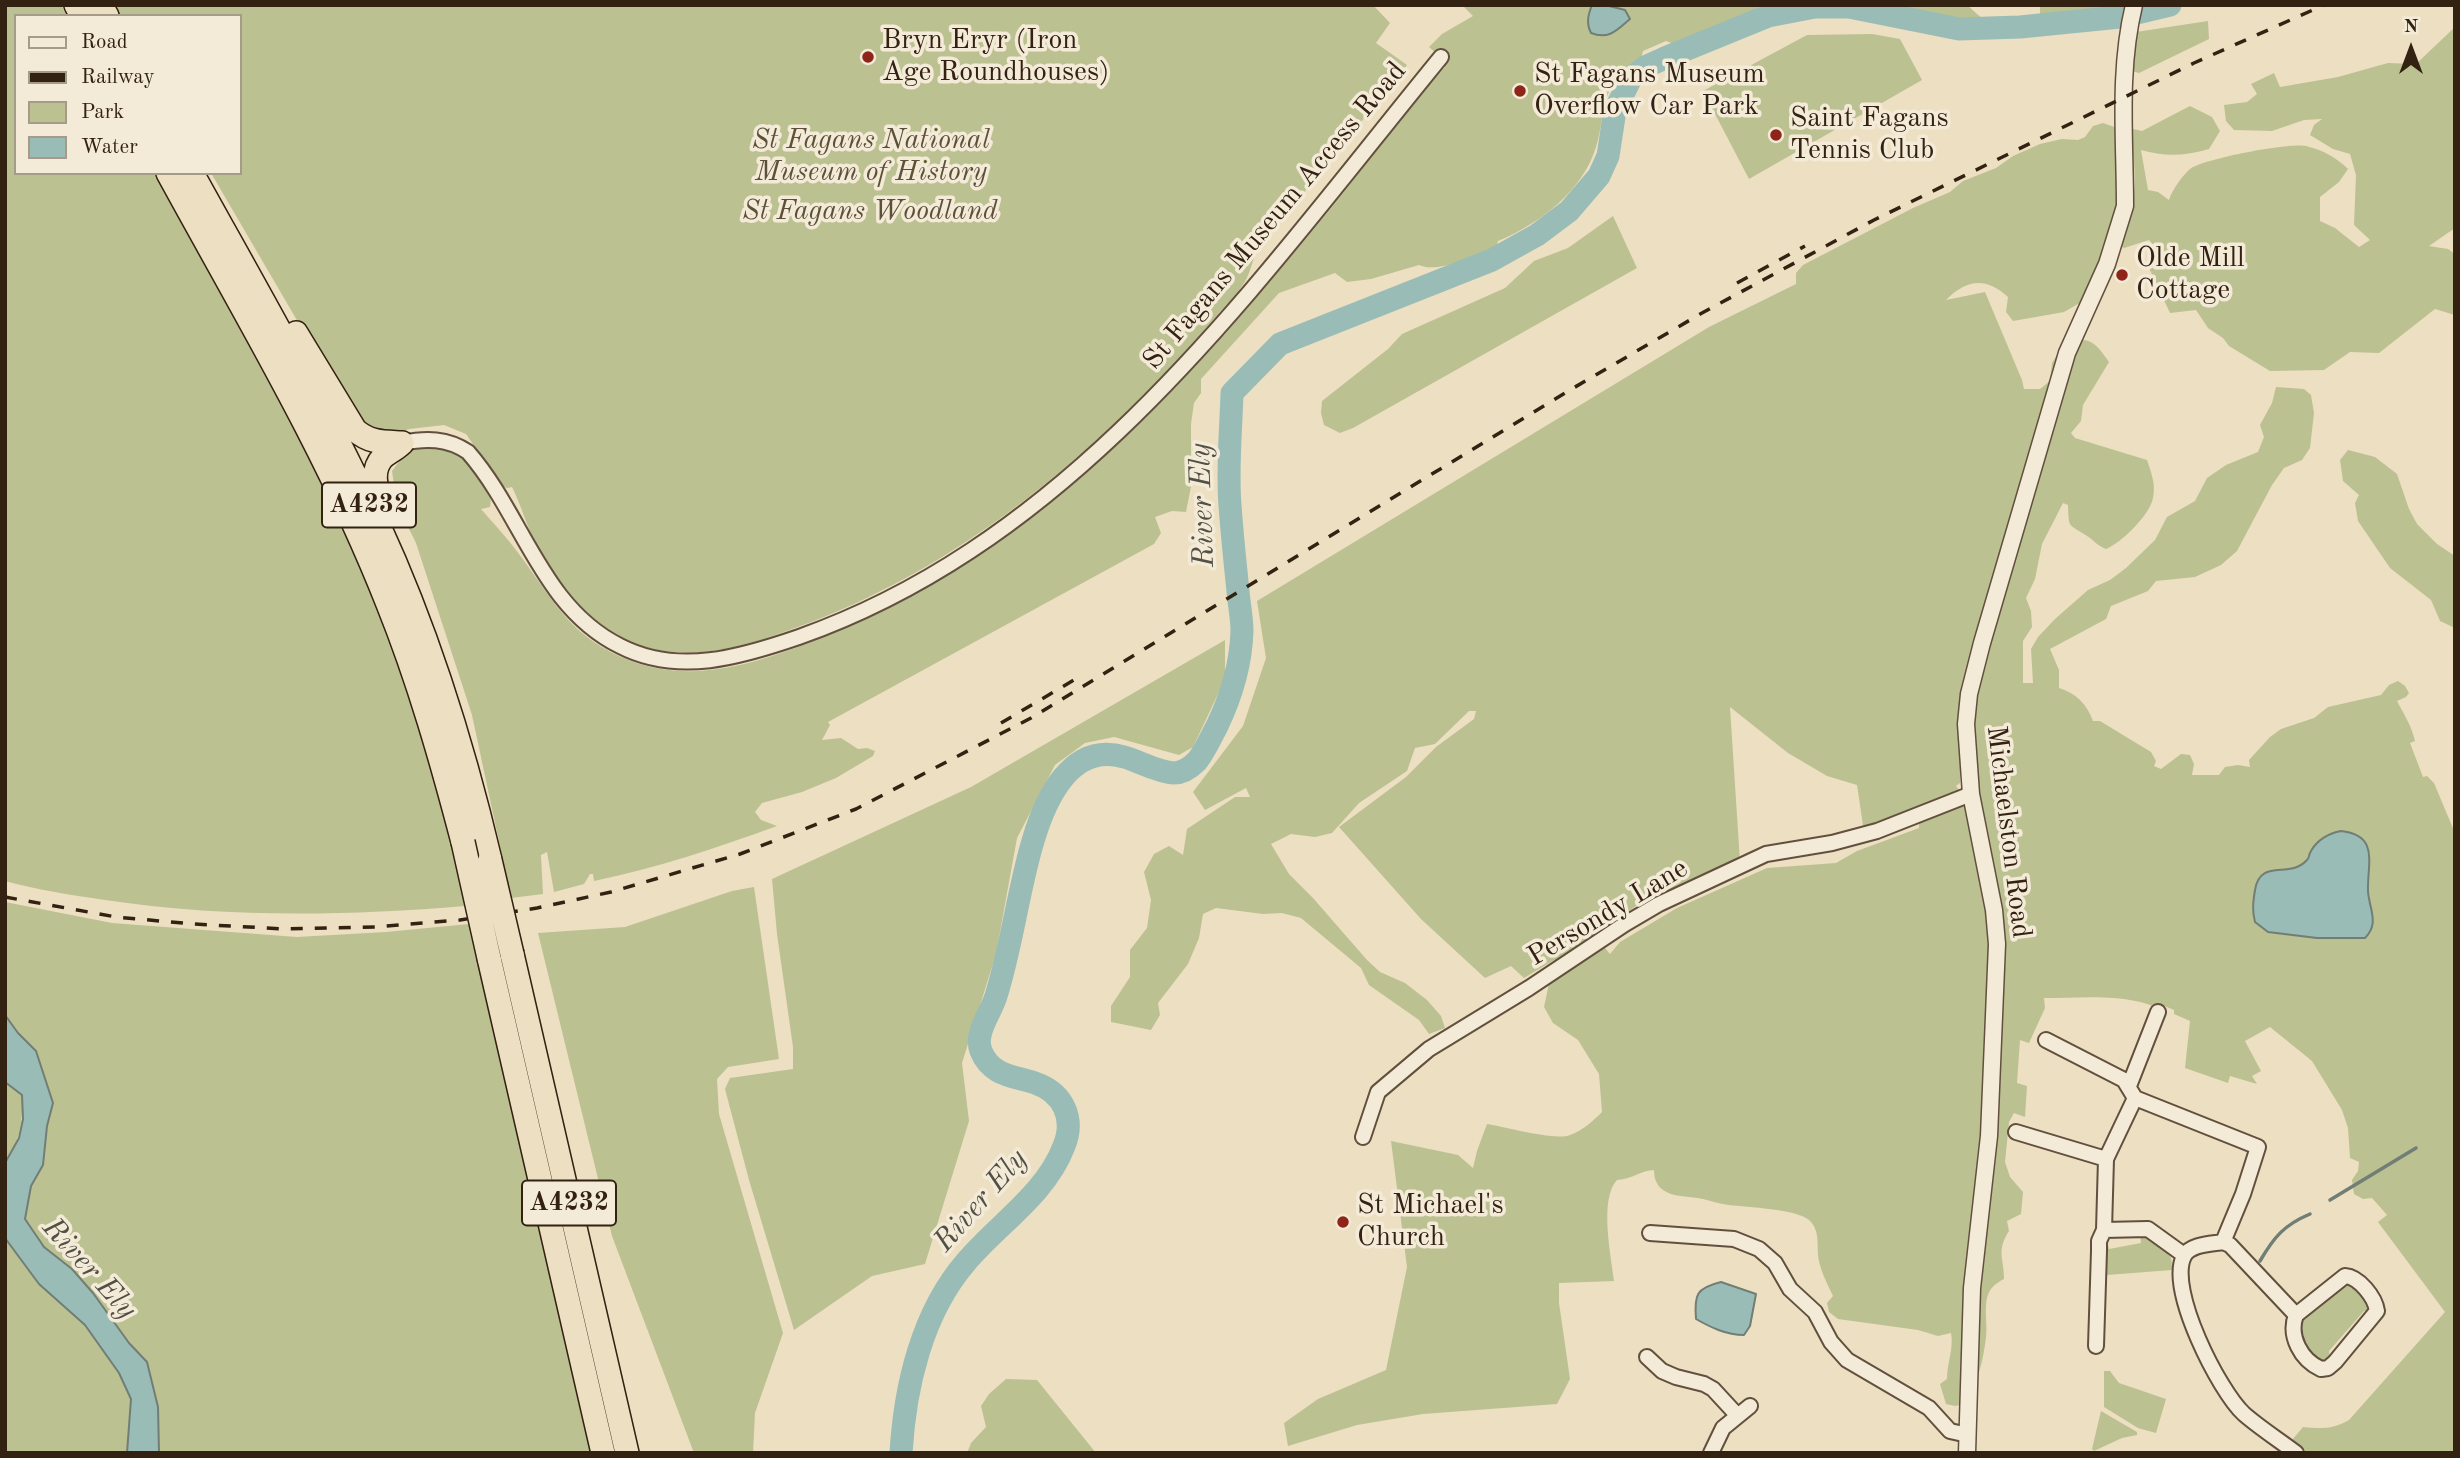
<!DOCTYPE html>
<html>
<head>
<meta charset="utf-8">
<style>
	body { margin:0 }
	#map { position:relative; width:2460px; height:1458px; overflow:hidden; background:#eddfc1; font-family:"Old Standard TT",serif }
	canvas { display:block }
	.frame { position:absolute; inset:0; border:7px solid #332112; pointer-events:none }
	.legend { position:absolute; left:14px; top:14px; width:228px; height:161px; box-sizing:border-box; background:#f3ead7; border:2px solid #a69a88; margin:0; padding:9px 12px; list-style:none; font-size:21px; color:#332112 }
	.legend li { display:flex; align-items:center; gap:14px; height:35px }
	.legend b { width:35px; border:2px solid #a69a88 }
	.north { position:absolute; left:2376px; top:14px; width:70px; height:70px; -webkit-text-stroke:5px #f3ead7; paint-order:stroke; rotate:0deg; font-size:19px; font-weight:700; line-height:28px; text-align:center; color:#332112 }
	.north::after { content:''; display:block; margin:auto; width:24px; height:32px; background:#332112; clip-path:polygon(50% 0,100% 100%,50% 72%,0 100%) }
</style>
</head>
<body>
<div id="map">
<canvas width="2460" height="1458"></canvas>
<div class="frame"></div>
<ul class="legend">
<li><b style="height:9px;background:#f3ead7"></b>Road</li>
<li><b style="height:9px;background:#332112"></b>Railway</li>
<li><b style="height:19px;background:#bcc191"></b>Park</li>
<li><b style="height:19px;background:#9abcb7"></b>Water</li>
</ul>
<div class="north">N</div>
</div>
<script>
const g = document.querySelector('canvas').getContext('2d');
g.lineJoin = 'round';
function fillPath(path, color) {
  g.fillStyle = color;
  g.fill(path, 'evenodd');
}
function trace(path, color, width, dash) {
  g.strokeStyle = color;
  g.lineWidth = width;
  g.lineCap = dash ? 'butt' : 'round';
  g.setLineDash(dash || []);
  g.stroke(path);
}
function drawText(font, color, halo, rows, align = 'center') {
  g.font = font + ' "Old Standard TT",serif';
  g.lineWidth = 7;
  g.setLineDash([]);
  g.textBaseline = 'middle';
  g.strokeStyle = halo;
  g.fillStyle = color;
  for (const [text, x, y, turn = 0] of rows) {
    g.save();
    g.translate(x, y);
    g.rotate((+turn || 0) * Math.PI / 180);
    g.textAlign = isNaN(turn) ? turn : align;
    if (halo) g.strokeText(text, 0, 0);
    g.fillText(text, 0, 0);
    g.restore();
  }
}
fillPath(new Path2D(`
	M 5,5 L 61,5 L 67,16 L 16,16 L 16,173 L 155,173 L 315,468 L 347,533 L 404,676 L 437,778 L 465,906 C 343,916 226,918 105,900 C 71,895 38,890 5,881 Z
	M 114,5 L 1373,5 L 1390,23 L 1376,43 L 1407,65 L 1256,252 C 1252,263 1249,277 1242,286 C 1236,296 1226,305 1218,314 C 1201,334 1183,354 1165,373 C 1058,485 933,581 784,632 C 736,649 686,662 635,644 C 586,625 555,581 532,536 C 525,520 520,503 512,487 L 507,488 L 502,486 L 466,434 L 444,425 L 409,429 L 396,434 L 377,431 L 354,418 L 211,173 L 240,173 L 240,16 L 120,16 Z
	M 1462,5 L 1768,5 L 1757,8 L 1751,13 L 1755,18 L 1748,30 L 1735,27 L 1732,21 L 1711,33 L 1711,36 L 1704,40 L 1697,37 L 1682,47 L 1666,41 L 1643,51 L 1641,59 L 1635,62 L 1631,70 L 1623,73 L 1626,81 L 1619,87 L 1610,89 C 1602,108 1602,128 1596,147 C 1583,191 1539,224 1498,241 L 1496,248 C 1477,255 1438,274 1419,265 L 1371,279 L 1347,282 L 1335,273 L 1279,293 L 1201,379 L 1201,393 L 1194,403 L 1191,424 L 1191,456 L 1195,466 L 1186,512 L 1172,511 L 1155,517 L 1161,533 L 1154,544 L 828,722 L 830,725 L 822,740 L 841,738 L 858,749 L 867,748 L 875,751 L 873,756 L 836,778 L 802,792 L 762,803 L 755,812 L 761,820 L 777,826 C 716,848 657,868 594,881 L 593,874 L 590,874 L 584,884 L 554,892 L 547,852 L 541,855 L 543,894 L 511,898 L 472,715 L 416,543 C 404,520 395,497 392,471 L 407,451 C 444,441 458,446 479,477 C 486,486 493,495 490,507 L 481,509 C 495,525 510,541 522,558 C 556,605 573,639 631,661 C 697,686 767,660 828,635 C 1021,554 1157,419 1288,260 C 1321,221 1353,181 1384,141 C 1404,117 1423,91 1445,67 L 1445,61 L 1429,47 L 1442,34 L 1473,16 Z
	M 1890,5 L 1967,5 L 1986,22 L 1983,28 C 1966,34 1950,34 1933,30 L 1922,18 L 1918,17 L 1912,25 L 1900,23 Z
	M 2040,5 L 2129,5 L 2097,17 L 2070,13 L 2052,22 L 2046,22 L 2040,18 Z
	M 2208,21 L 2209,39 L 2139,73 L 2132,71 L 2136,32 Z
	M 2455,27 L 2455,228 L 2429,246 L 2448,249 L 2455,254 L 2455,315 L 2435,309 L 2379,353 L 2350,352 L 2324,370 L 2270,371 L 2229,346 L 2223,338 L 2208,328 L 2196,310 L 2170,313 L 2149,268 L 2154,246 L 2149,240 L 2124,248 L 2117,244 L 2083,301 L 2064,312 L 2013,321 L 2006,312 L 2008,297 C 1986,277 1967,279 1946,300 L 1985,292 L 2022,380 L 2024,389 L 2040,389 L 2050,381 L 2052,363 L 2065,342 C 2089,335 2096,343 2109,362 L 2083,405 L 2081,421 L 2071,433 L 2075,438 L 2147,460 C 2151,472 2156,484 2153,498 C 2150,515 2121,543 2106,549 C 2096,545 2095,541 2087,536 C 2068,523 2069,530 2068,505 L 2063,503 L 2042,544 L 2035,579 L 2026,598 L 2031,611 L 2032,627 L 2023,641 L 2023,683 L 2033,683 L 2031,649 L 2038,637 L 2055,619 L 2088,590 L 2110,580 L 2126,568 L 2155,540 L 2167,517 L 2195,501 L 2207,478 L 2226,465 L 2258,452 L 2264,437 L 2260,425 L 2272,403 L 2276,387 L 2304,389 L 2311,395 L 2314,413 L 2310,448 L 2302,460 L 2284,468 L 2272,485 L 2237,551 L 2221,565 L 2195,577 L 2156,581 L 2148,591 L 2111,606 L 2106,619 L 2050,649 L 2059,670 L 2059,688 C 2076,693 2087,704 2093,721 L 2100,721 L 2151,752 L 2156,761 L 2154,766 L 2161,769 L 2181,754 L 2190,755 L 2194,764 L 2192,775 L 2219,775 L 2225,767 L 2238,765 L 2250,767 L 2249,760 L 2270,737 L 2281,729 L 2314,718 L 2328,707 L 2381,695 L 2389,685 L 2398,681 L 2405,686 L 2409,693 L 2406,697 L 2397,701 C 2404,714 2412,727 2415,741 L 2410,743 L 2423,777 L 2427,776 L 2434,783 L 2455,833 L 2455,1453 L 2305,1453 L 2292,1440 L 2303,1427 C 2321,1429 2334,1429 2349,1420 L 2445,1312 L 2378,1222 L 2387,1215 L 2372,1198 L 2363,1199 L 2354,1194 L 2352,1180 L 2358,1171 L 2359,1162 L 2350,1158 L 2348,1128 L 2342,1110 L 2312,1061 L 2270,1027 L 2245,1041 L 2261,1071 L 2252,1076 L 2257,1084 L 2230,1076 L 2228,1083 L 2185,1068 L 2190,1021 L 2174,1014 L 2174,1010 L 2162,1005 L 2158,1008 C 2125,993 2080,998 2044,998 L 2045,1008 L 2029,1043 L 2020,1040 L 2017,1083 L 2027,1086 L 2025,1117 L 2014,1113 L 2009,1122 L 2005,1162 L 2010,1177 L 2023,1192 L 2021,1214 L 2007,1221 L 2009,1231 C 1996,1251 2004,1258 2004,1279 C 2000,1281 1994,1285 1991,1289 C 1982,1301 1988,1323 1986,1337 C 1983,1362 1978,1382 1965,1404 L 1955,1406 L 1946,1404 L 1940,1384 L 1947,1379 C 1947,1363 1954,1348 1951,1333 L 1938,1336 L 1918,1330 L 1838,1319 L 1829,1312 L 1827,1303 L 1833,1296 C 1828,1285 1821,1272 1819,1261 C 1816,1246 1821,1231 1809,1220 C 1796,1209 1747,1207 1729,1205 C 1720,1204 1712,1201 1703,1199 C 1683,1195 1654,1199 1654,1170 C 1641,1170 1633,1179 1617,1180 C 1599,1199 1611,1256 1614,1281 L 1559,1283 L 1559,1303 L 1570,1379 L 1557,1404 L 1423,1414 L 1357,1425 L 1288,1446 L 1284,1423 L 1318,1399 L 1386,1370 L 1407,1267 L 1391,1141 L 1458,1155 L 1473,1168 L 1477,1151 L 1487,1124 C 1506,1127 1555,1141 1570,1135 C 1582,1131 1593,1121 1602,1112 L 1599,1074 L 1578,1040 L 1553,1023 L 1544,1007 L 1554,960 L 1524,978 L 1511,966 L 1485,978 L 1421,919 L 1339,827 L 1406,777 L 1436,747 L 1474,719 L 1476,711 L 1469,711 L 1435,744 L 1415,748 L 1407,771 L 1359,803 L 1332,833 L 1315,837 L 1291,834 L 1271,844 L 1289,874 L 1313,898 L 1367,960 L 1380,972 L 1405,983 L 1427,1000 L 1441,1016 L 1445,1028 L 1429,1034 L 1419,1020 L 1369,985 L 1361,968 L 1301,918 L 1282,913 L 1263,914 L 1216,908 L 1203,914 L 1199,938 L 1188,964 L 1158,1003 L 1160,1015 L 1151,1030 L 1111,1022 L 1111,1006 L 1130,977 L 1130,950 L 1147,928 L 1151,900 L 1144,872 L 1154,854 L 1169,846 L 1183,855 L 1187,829 L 1235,797 L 1250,797 L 1246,788 L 1205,810 L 1193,792 L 1243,726 L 1266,658 L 1257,601 L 1709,327 L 1796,284 L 1796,273 L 1803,265 L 1913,208 L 1950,192 L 1963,181 L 1996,168 L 2013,156 L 2040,144 L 2062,139 L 2078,140 L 2085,137 L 2093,126 L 2103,123 L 2117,128 L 2129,215 C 2139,185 2134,159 2129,128 L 2142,131 L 2190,106 L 2212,117 L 2220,131 L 2209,149 C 2185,156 2165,157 2141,150 L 2148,190 L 2158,192 L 2169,200 C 2172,190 2182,176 2190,169 C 2202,159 2290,142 2306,146 C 2322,150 2336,157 2348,169 L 2339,182 L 2320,197 L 2320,221 L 2335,228 L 2359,247 L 2370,240 L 2354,225 L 2356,175 L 2350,154 L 2333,149 L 2310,135 L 2314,125 L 2322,119 L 2304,120 L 2272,131 L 2234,130 L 2226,121 L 2224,105 L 2247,102 L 2257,94 L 2251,84 L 2274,73 L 2280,87 L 2338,77 L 2388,63 L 2416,64 ZM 1730,707 L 1788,753 L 1827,776 L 1857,785 L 1864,832 L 1919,820 L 1919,828 L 1857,851 L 1836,863 L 1767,868 L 1677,908 L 1620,942 L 1610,954 L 1595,936 L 1640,903 L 1704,874 L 1740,862 ZM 1963,757 L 1981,801 L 1982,821 L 1956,786 L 1960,783 L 1960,758 Z
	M 1872,34 L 1900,39 L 1922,80 L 1749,179 L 1703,91 L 1807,35 Z
	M 1613,216 L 1637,268 L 1353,428 L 1340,433 L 1324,425 L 1321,413 L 1322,401 L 1388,349 L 1402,334 L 1505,288 L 1534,261 L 1568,248 Z
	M 2348,450 L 2375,457 L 2397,474 L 2409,509 L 2417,524 L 2437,544 L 2455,556 L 2455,628 L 2440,621 L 2431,600 L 2390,568 L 2358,521 L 2355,503 L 2359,495 L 2343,481 L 2340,460 Z
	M 1225,640 L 1225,679 L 1193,747 L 1179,755 L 1114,737 L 1085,743 L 1055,765 L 1017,838 L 996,954 L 962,1063 L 969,1121 L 925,1264 L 872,1276 L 794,1330 L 749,1180 L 725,1089 L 730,1078 L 793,1069 L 793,1047 L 777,934 L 772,879 L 971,787 Z
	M 754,887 L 779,1059 L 728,1067 L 717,1079 L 719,1114 L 783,1333 L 755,1413 L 753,1453 L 694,1453 L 612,1236 L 538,933 L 625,927 L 732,891 Z
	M 5,902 L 112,923 L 297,937 L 386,932 L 469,924 L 590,1453 L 159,1453 L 158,1407 L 147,1362 L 129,1343 L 93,1293 L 72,1269 L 44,1247 L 25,1219 L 31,1186 L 43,1164 L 47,1126 L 53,1103 L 36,1051 L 18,1033 L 5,1015 Z
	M 5,1082 L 22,1095 C 23,1121 20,1142 5,1163 Z
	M 2143,1233 C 2161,1246 2173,1247 2172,1270 L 2107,1275 L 2105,1273 L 2104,1241 L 2107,1240 L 2109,1249 L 2141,1243 L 2140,1234 Z
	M 5,1238 L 39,1284 L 85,1325 L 119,1373 L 131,1399 L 127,1453 L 5,1453 Z
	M 2344,1282 L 2351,1282 L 2369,1303 L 2370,1310 L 2364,1311 L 2329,1351 L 2330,1359 L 2321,1363 C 2308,1351 2293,1338 2301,1318 Z
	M 2104,1371 L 2110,1371 L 2119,1383 L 2166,1399 L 2156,1433 L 2138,1428 L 2104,1407 Z
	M 1006,1379 L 1037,1380 L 1096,1453 L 967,1453 L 971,1443 L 986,1427 L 981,1406 L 989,1394 Z
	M 2101,1411 L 2137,1432 L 2137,1435 L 2122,1438 L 2094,1451 L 2092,1449 Z`), '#bcc191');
const water = new Path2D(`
	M 1592,5 L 1605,5 L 1625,10 L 1630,19 C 1617,30 1609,40 1591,33 C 1586,23 1588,15 1592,5 Z
	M 2341,831 C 2380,835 2367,864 2368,891 C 2369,909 2380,923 2365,938 L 2317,938 L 2268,932 L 2255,922 C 2252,911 2253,902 2255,890 C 2260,858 2289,879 2306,861 C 2311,856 2307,858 2311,851 C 2317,840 2329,833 2341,831 Z
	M 5,1015 L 18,1033 L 36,1051 L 53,1103 L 47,1126 L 43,1165 L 31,1186 L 25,1219 L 44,1247 L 72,1269 L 93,1293 L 129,1343 L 147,1362 L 158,1407 L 159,1453 L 127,1453 L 131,1399 L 119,1373 L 85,1325 L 39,1284 L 5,1238 L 5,1163 L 19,1138 L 23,1119 L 22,1095 L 5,1082 Z
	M 1721,1282 L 1756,1294 L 1750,1326 L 1744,1335 C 1726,1335 1710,1327 1696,1319 C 1694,1295 1696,1288 1721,1282 Z`);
fillPath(water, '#9abcb7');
trace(water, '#717e75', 2);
trace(new Path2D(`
	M 2330,1200 L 2416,1148
	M 2260,1261 C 2274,1237 2284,1225 2310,1214`), '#717e75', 3.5);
trace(new Path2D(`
	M 901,1453 C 905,1386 922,1313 966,1262 C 998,1224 1046,1194 1064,1146 C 1075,1119 1064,1093 1035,1083 C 1014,1076 991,1076 981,1051 C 974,1033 991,1013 996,996 C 1012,945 1018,891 1033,841 C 1045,800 1071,741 1124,757 C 1139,761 1157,772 1174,773 C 1183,773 1191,767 1197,761 C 1205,751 1211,737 1217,726 C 1231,697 1241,663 1242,631 C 1242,618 1239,604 1238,591 C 1235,562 1232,534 1230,505 C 1227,468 1231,430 1232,393 L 1280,344 L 1492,260 L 1537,235 L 1569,211 L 1599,176 L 1608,156 L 1615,110 L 1631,78 L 1645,67 L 1665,58 L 1768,16 L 1815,7 L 1849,7 L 1959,29 L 2020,27 L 2120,17 L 2170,5`), '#9abcb7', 23);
const minor = new Path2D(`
	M 402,443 C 426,438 447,438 468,452 C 523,515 541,607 620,646 C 678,676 741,657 799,637 C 1082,537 1259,279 1441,57
	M 2046,1040 L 2124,1080 L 2135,1098
	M 2129,1086 L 2158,1012
	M 2016,1132 L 2106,1159
	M 1363,1137 L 1378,1092 L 1429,1049 L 1529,988 L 1625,924 L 1659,904 L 1766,854 L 1832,843 L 1877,831 L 1971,794
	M 1650,1233 L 1734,1239 L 1759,1249 L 1775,1263 L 1790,1289 L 1815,1312 L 1831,1342 L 1847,1360 L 1929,1408 L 1950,1431 L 1968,1435
	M 2223,1242 L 2230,1245 L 2296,1315
	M 2184,1255 L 2148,1229 L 2104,1230 L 2106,1159 L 2135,1098 L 2258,1147 L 2243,1194 L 2223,1242 C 2211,1244 2190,1244 2184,1256 C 2167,1289 2219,1391 2244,1414 C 2260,1428 2279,1440 2296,1453
	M 2345,1276 C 2359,1277 2375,1297 2377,1311 L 2335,1362 L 2328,1368 L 2321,1369 C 2301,1360 2288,1336 2296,1315 Z
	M 2096,1346 L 2099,1251 L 2099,1241 L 2104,1230
	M 1647,1357 L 1662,1371 L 1676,1377 L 1704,1384 L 1713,1389 L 1737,1415
	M 1711,1453 L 1723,1428 L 1750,1406`);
const tertiary = new Path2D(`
	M 1967,1453 L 1972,1288 L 1989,1136 L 1997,944 L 1994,910 L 1971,794 L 1966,724 L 1969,694 L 1982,643 L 2067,353 L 2107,264 L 2125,206 C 2125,138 2118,71 2134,5`);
const trunk = new Path2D(`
	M 76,5 L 82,16
	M 101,5 L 107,16
	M 168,173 C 245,314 329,454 388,604 C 419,681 442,762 463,842
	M 192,173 C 256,289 323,404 378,524 C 428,632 463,745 490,860
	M 296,333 L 355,430 C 370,443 383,442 402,443
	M 384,507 C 377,491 369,472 383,457 C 389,452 396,449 402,443
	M 512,954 L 627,1453
	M 489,958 L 603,1453`);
trace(minor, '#62503e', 18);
trace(tertiary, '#62503e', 19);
trace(trunk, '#332112', 26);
trace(minor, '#f3ead7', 14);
trace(tertiary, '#f3ead7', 16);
trace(trunk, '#eddfc1', 23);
trace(new Path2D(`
	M 1737,283 L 1805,246
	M 1001,723 L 1074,680
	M 5,897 L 116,917 L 193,924 L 285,929 L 375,927 L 460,920 L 537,908 L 611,892 L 740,854 L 856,809 L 1031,718 L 1570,390 L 1702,313 L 1874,220 L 2194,63 L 2324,5`), '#332112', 3.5, [12, 12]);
const trunkBridge = new Path2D(`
	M 463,842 L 489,958
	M 490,860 L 512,954`);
trace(trunkBridge, '#332112', 26, []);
trace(trunkBridge, '#eddfc1', 23);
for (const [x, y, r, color] of [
	[868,57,7,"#8f2418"],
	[1520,91,7,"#8f2418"],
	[1776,135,7,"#8f2418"],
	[2122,275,7,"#8f2418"],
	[1343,1222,7,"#8f2418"]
]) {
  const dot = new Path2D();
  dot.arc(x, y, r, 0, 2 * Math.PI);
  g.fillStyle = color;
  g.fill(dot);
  trace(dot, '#f3ead7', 2.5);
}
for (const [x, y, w] of [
	[369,505,94],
	[569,1203,94]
]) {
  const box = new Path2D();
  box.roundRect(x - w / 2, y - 22.5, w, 45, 5);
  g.fillStyle = '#f3ead7';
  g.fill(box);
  trace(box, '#332112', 2);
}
drawText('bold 26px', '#332112', null, [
	["A4232",369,505],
	["A4232",569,1203]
]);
drawText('28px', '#332112', '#f3ead7', [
	["Bryn Eryr (Iron",882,41],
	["Age Roundhouses)",882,73],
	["St Fagans Museum",1534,75],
	["Overflow Car Park",1534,107],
	["Saint Fagans",1790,119],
	["Tennis Club",1790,151],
	["Olde Mill",2136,259],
	["Cottage",2136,291],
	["St Michael's",1357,1206],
	["Church",1357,1238]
], 'left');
drawText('italic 28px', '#5c5138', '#f3ead7', [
	["St Fagans National",871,141],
	["Museum of History",871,173],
	["St Fagans Woodland",870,212]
]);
drawText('28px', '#332112', '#f3ead7', [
	["St Fagans Museum Access Road",1275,216,-50],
	["Michaelston Road",2008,832,83],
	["Persondy Lane",1608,913,-31]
]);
drawText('italic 30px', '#525044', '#f3ead7', [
	["River Ely",1203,505,-92],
	["River Ely",981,1201,-49],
	["River Ely",89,1269,48]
]);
</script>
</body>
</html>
